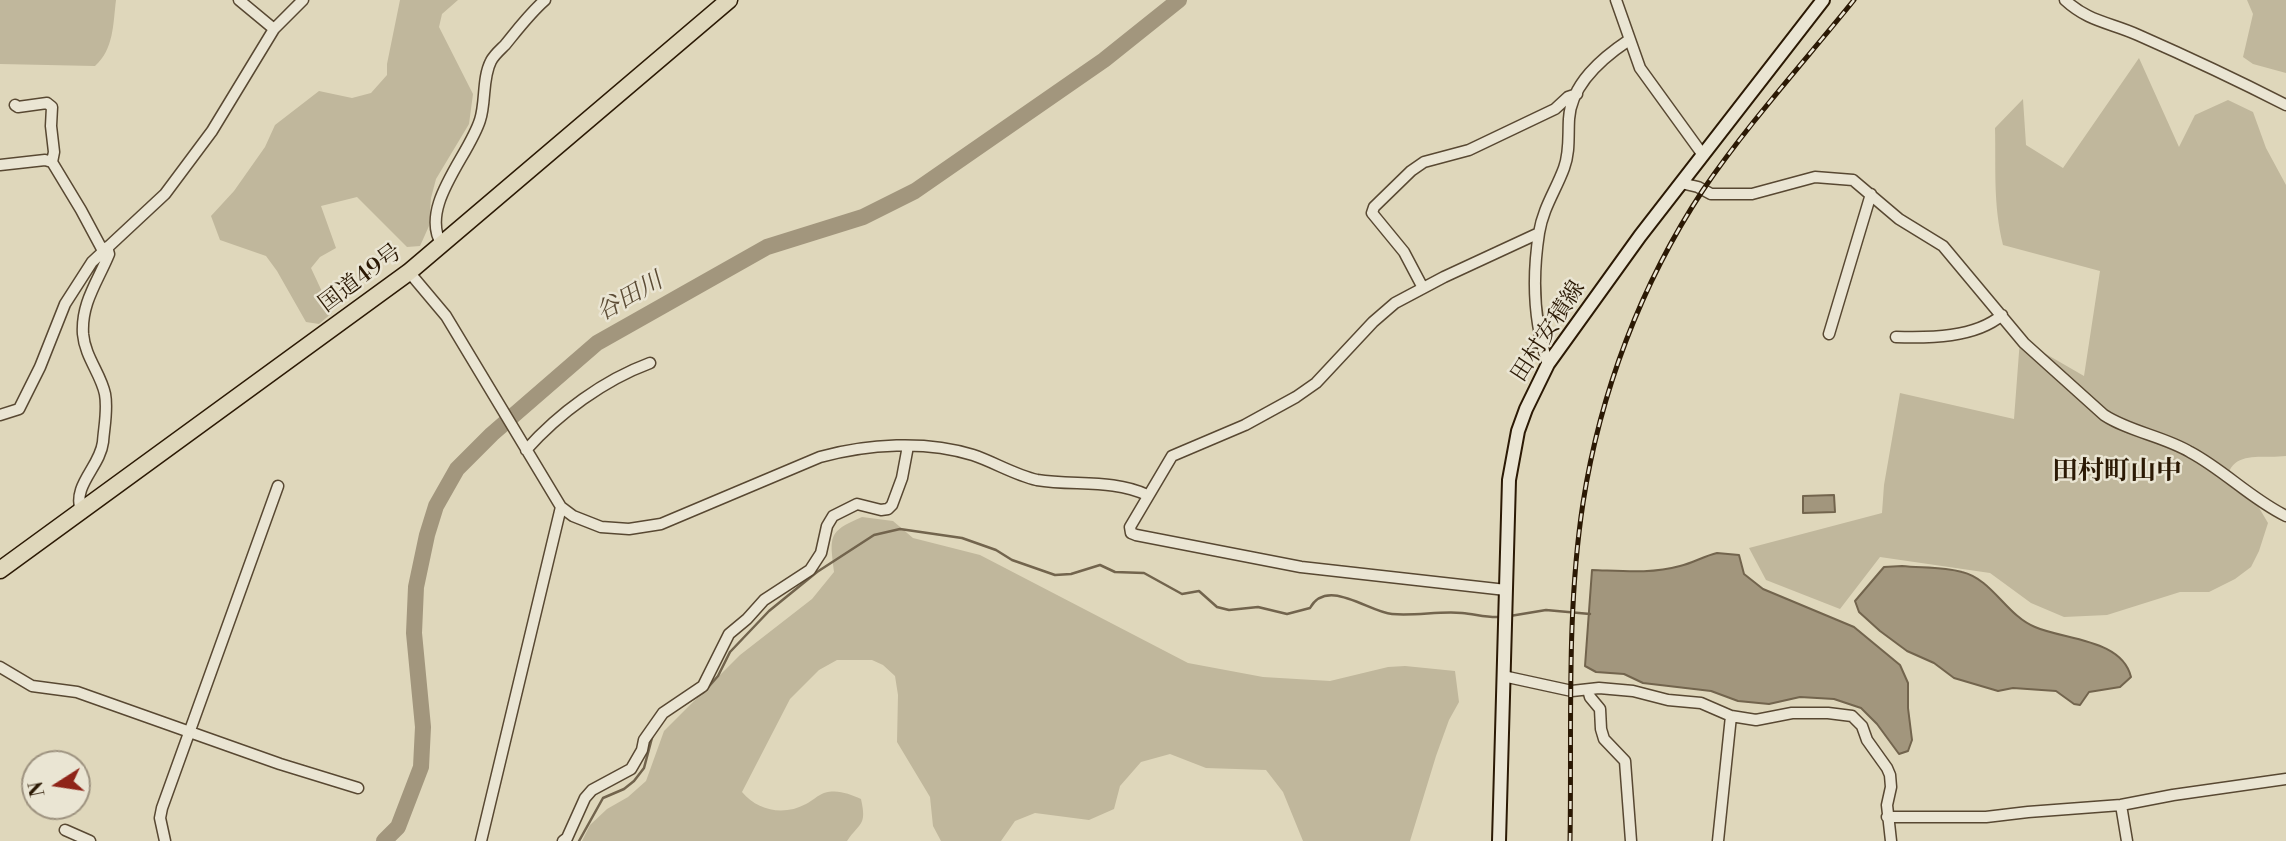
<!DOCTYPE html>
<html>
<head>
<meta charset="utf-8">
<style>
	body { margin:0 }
	#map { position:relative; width:2286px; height:841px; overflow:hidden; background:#dfd7bb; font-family:"Libre Bodoni",serif }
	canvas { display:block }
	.north { position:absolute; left:21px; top:750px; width:70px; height:70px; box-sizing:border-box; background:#eae5d3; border:2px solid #9e9380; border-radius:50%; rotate:258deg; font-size:19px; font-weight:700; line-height:28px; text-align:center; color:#2b1904 }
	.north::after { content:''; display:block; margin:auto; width:24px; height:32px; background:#8f2418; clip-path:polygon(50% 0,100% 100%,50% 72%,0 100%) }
</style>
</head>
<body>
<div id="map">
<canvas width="2286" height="841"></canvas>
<div class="north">N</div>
</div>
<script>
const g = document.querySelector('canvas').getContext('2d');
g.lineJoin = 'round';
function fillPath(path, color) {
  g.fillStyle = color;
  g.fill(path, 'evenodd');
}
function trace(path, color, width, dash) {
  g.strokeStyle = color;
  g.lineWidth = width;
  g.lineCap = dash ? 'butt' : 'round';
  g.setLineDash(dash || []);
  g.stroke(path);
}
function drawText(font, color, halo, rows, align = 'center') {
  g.font = font + ' "Libre Bodoni","Noto Serif JP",serif';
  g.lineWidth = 5;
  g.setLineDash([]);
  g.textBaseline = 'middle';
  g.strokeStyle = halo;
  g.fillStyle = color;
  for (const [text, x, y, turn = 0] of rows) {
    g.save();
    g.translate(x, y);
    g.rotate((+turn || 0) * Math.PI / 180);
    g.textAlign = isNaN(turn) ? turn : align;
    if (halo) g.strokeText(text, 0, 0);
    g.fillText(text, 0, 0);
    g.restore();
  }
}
fillPath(new Path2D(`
	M 0,0 L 116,0 C 113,24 114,49 95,66 L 0,64 Z
	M 400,0 L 458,0 L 442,14 L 439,27 L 473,94 L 469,124 L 436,179 L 431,198 L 429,226 L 420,246 L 407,247 L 357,197 L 321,206 L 336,248 L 320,257 L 311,268 L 332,313 L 319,324 L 306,322 L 277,271 L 266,256 L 220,240 L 211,216 L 234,191 L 265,147 L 275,125 L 319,91 L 352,98 L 371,93 L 387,75 L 387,64 Z
	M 2247,0 L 2286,0 L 2286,73 L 2253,64 L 2243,57 L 2253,14 Z
	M 2139,58 L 2179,147 L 2195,115 L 2228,100 L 2253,112 L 2266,148 L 2286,185 L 2286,456 C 2262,459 2230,449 2227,481 L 2233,489 L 2258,506 L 2268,523 L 2259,551 L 2251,567 L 2235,579 L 2209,592 L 2180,592 L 2107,615 L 2064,617 L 2031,603 L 1990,573 L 1880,557 L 1840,609 L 1766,580 L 1749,548 L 1882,513 L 1884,485 L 1900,393 L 2014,419 L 2020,339 L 2084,376 L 2100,271 L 2003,245 C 1993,203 1996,170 1995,128 L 2023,99 L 2026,145 L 2063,168 Z
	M 862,517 L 893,521 L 913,538 L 980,555 L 1188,663 L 1263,677 L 1330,681 L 1388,667 L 1405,666 L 1455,671 L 1459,702 L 1449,720 L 1436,756 L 1410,841 L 1303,841 L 1283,792 L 1266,770 L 1206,768 L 1170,754 L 1141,762 L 1120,786 L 1114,809 L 1089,820 L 1035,813 L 1015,821 L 1001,841 L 941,841 L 933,826 L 930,797 L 897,742 L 898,695 L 895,676 L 883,665 L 872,660 L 837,660 L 819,670 L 790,699 L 742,792 C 758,811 784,816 806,804 C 812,801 818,795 824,793 C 838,789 849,794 861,799 C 867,826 860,822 847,841 L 582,841 L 590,825 L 607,809 L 628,797 L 646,781 L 664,731 L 740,655 L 812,599 L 834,572 C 830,536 827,532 862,517 Z`), '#c0b79c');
const water = new Path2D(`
	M 1834,495 L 1835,512 L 1803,513 L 1803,496 Z
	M 1717,553 L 1739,555 L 1744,574 L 1763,589 L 1854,627 L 1900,665 L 1908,683 L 1908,708 L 1912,740 L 1908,751 L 1899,754 L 1877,724 L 1861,708 L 1834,699 L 1800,697 L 1769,704 L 1738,701 L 1711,691 L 1643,683 L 1624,674 L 1596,672 L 1585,666 L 1592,570 C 1623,571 1651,574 1680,566 C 1693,563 1704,556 1717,553 Z
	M 1902,566 C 1921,568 1943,567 1962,572 C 1992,579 2007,616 2035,627 C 2065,640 2122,639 2131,677 L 2120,687 L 2089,692 L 2080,705 L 2074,704 L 2056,691 L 2013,688 L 1998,691 L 1954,678 L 1934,663 L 1907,651 L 1880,631 L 1859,612 L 1855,601 L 1884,567 Z`);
fillPath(water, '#a2967d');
trace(water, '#72644d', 2);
trace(new Path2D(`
	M 1510,616 L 1546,610 L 1590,614
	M 679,708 L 704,692 L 718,676 L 730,652 L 769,611 L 817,572 L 874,535 L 900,529 L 962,538 L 996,550 L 1012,560 L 1055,575 L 1071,574 L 1100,565 L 1115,572 L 1144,573 L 1182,594 L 1199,591 L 1217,607 L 1229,610 L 1258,607 L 1287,614 L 1310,608 C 1327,577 1369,612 1392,614 C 1416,616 1439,611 1462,613 C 1475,614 1487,618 1500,617
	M 579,841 L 603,798 L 624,789 L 634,781 L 644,768 L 653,734`), '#72644d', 2.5);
trace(new Path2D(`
	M 384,841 L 398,827 L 421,767 L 423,727 L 414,633 L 416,587 L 427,535 L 436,506 L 457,469 L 492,434 L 597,343 L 767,247 L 863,217 L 915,191 L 1104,60 L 1179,0`), '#a2967d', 16);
const minor = new Path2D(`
	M 239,0 L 274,29
	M 1616,0 L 1640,68 L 1703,155
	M 2065,0 C 2089,22 2109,22 2138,35 C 2188,57 2237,80 2286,105
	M 15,105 L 18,107 L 47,103 L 52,107 L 51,126 L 54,152 L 52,162
	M 0,165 L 45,160 L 52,162 L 81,210 L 103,251
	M 1681,183 L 1698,187 L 1711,194 L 1752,194 L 1815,177 L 1853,180 L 1899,219 L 1943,246 L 2024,343 L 2104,415 C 2130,432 2163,436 2190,452 C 2224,470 2251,499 2286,516
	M 1539,233 C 1532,278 1533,321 1548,364
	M 442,245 C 418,207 469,156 480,120 C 486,102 482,78 491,61 C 494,55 500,50 505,45 C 518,29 530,13 545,0
	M 409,272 L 446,316 L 561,507 L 573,516 L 601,527 L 629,529 L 661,524 L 820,457 C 867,444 926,440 973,455 C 994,462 1015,475 1037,480 C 1074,486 1113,479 1147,495
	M 1423,288 L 1404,252 L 1372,213 L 1374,207 L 1411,171 L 1424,162 L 1469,150 L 1555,109 L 1568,97 L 1577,94
	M 1829,334 L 1871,194
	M 1896,337 C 1929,338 1975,338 2002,315
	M 0,415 L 19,409 L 40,367 L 65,304 L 92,262 L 165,194 L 212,131 L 274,29 L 303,0
	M 526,450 C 559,413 604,380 650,363
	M 81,511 C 72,485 100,467 103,442 C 104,427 108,410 105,394 C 101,374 85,357 83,334 C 81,303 98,281 109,254 L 107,247
	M 1506,590 L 1301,567 L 1136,535 L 1131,533 L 1130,527 L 1172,456 L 1245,425 L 1296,397 L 1316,383 L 1373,322 L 1395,303 L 1444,277 L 1539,233 C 1543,208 1556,190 1564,168 C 1570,152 1568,136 1569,119 C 1571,84 1602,58 1629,40
	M 0,667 L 32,686 L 77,692 L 280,764 L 358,788
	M 1503,676 L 1572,691 L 1599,688 L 1633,691 L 1668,700 L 1701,703 L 1731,716 L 1756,720 L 1792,713 L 1828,713 L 1852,716 L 1862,726 L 1867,740 L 1887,768 L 1890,775 L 1891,787 L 1887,805 L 1891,841
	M 1588,690 L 1590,697 L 1600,709 L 1601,729 L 1604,739 L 1625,761 L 1631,841
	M 2121,805 L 2127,841
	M 1887,817 L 1986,817 L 2028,812 L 2121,805 L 2173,795 L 2286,779
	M 65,830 L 90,841
	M 165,841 L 160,818 L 162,808 L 278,486
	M 481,841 L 561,507
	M 563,841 L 567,838 L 585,798 L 592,790 L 631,769 L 642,750 L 644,740 L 663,713 L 703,686 L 729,634 L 747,619 L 764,600 L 810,570 L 821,553 L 827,526 L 833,516 L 857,504 L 881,510 L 888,509 L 892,505 L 902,478 L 908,446
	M 1718,841 L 1731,716`);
const secondary = new Path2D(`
	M 1499,841 L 1509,480 L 1518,431 L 1526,409 L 1548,364 L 1640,236 L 1823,0`);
const trunk = new Path2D(`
	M 0,570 L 409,272 L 729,0`);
trace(minor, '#584832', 13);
trace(secondary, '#2b1904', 16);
trace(trunk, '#2b1904', 19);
trace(minor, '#eae5d3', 10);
trace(secondary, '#eae5d3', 12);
trace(trunk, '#dfd7bb', 16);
const rail = new Path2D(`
	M 1570,841 C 1572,729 1566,614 1583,503 C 1600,393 1641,284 1703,190 C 1747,125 1804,62 1854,0`);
trace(rail, '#2b1904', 5);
trace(rail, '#eae5d3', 2.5, [8]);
drawText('23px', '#2b1904', '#eae5d3', [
	["国道49号",361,279,-37],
	["田村安積線",1549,332,-57]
]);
drawText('italic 24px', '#5b4b34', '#eae5d3', [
	["谷田川",630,298,-30]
]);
drawText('bold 26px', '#2b1904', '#eae5d3', [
	["田村町山中",2117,473]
]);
</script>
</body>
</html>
